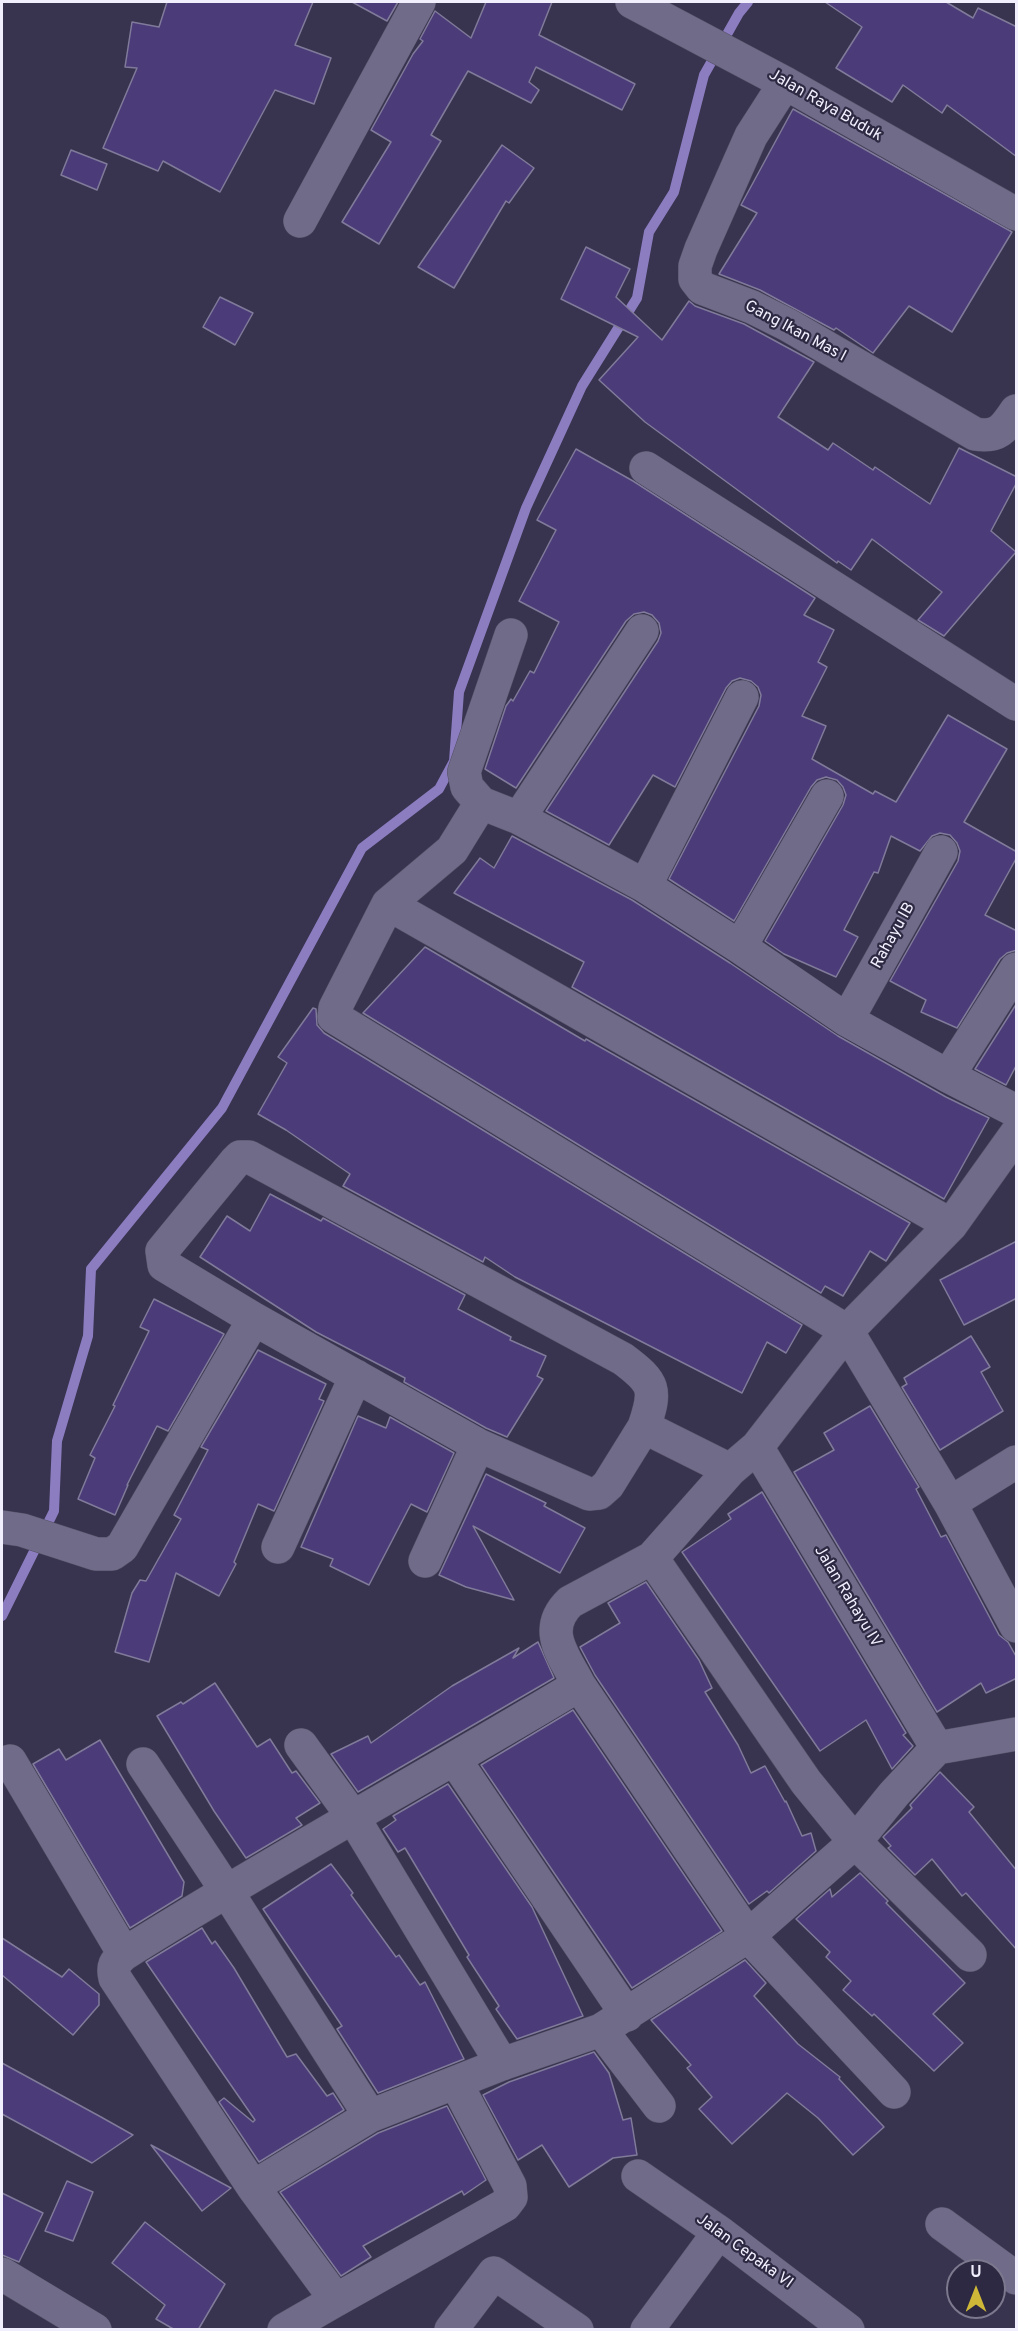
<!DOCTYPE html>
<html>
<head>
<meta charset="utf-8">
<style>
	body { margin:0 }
	#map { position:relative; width:1018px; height:2331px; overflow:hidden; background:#38334e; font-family:Overpass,sans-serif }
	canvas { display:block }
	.frame { position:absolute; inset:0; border:3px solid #f1effd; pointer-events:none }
	.north { position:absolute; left:946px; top:2259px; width:60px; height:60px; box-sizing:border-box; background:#2e2943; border:2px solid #7c788d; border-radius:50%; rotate:0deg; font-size:16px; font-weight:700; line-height:24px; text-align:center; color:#f1effd }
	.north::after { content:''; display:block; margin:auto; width:21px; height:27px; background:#cfb837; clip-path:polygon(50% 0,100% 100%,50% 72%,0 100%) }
</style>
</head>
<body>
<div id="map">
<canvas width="1018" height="2331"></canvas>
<div class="frame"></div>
<div class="north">U</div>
</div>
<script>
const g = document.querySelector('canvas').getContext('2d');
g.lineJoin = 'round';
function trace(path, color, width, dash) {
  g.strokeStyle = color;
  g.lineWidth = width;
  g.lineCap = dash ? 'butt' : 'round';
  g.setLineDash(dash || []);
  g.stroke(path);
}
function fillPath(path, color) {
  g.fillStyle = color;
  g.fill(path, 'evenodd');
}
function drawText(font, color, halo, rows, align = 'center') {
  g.font = font + ' Overpass,sans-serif';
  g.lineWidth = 4.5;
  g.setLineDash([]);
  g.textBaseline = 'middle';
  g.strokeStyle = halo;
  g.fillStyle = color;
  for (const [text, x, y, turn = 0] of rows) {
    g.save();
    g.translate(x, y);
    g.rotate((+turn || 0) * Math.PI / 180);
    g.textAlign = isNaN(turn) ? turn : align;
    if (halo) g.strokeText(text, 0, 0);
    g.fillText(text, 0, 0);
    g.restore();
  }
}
trace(new Path2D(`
	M 2,1616 L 54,1511 L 57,1441 L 88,1336 L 91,1269 L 222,1108 L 362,848 L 439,789 L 454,761 L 459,692 L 526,508 L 582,386 L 637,298 L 649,232 L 674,192 L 704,75 L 739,13 L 748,2`), '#8c7dc1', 10);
const building = new Path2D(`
	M 167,2 L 313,2 L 295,45 L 331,58 L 314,104 L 275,90 L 220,192 L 163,161 L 158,171 L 103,148 L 137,68 L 125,67 L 132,22 L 159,27 Z
	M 352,2 L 398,2 L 387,21 Z
	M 486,2 L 552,2 L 539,35 L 635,84 L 622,110 L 536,67 L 529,82 L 539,90 L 531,103 L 468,71 L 431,135 L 441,141 L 379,244 L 342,222 L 391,142 L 371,130 L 413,54 L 423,41 L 420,39 L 435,11 L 471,38 Z
	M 825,2 L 946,2 L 973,18 L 978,8 L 1017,27 L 1017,157 L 947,105 L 942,113 L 903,85 L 892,102 L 836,68 L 862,27 Z
	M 793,109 L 1012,232 L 952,332 L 909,306 L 873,353 L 836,328 L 834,330 L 760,290 L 719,274 L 757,213 L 741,205 Z
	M 502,145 L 534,168 L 509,203 L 506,201 L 454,288 L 418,267 Z
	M 71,150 L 107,164 L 97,190 L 61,175 Z
	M 586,247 L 630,269 L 616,297 L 662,340 L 689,301 L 695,306 L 744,324 L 814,362 L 778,417 L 828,450 L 833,443 L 873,470 L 875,467 L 930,504 L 959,448 L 1017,477 L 1017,482 L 991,531 L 1016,552 L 944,636 L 918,620 L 942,592 L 872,539 L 851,570 L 838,561 L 837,563 L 645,422 L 599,380 L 638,337 L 561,299 Z
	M 220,297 L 253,313 L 235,345 L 203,327 Z
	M 576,449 L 633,481 L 815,598 L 804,615 L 834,630 L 818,662 L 827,667 L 802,716 L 826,726 L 812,759 L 873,794 L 875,791 L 896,802 L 948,715 L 1007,749 L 964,822 L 1017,852 L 1017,857 L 985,915 L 1017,931 L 1017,950 L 1007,953 L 1000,959 L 957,1028 L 921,1012 L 926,1000 L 890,981 L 958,861 L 960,851 L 957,843 L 950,835 L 940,833 L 932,836 L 920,851 L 891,836 L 878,873 L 874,872 L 844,930 L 858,937 L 836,977 L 784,954 L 765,941 L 843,805 L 846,795 L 843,787 L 837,780 L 826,777 L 817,780 L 811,787 L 734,921 L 669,879 L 759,706 L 761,695 L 758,687 L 751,681 L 740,678 L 732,681 L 726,688 L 675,787 L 653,775 L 609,845 L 546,811 L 658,641 L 661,633 L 659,623 L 652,615 L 644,612 L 634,614 L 626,621 L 516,788 L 485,769 L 506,706 L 511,699 L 513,701 L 530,671 L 534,673 L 559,622 L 519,601 L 556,530 L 537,520 Z
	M 512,836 L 632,900 L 730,963 L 838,1036 L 946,1097 L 989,1118 L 944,1199 L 572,987 L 584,962 L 454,893 L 480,858 L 494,868 Z
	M 425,947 L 585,1041 L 586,1039 L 910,1223 L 886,1261 L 870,1251 L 843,1296 L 825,1286 L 821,1293 L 363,1013 Z
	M 1017,1003 L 1017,1064 L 1006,1085 L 975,1069 Z
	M 313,1008 L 316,1009 L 317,1025 L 324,1033 L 802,1325 L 786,1353 L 767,1342 L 742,1393 L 515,1277 L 485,1257 L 483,1262 L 343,1186 L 350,1174 L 286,1130 L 258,1114 L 287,1063 L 278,1057 Z
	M 270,1194 L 321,1221 L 323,1218 L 465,1295 L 458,1309 L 511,1337 L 510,1340 L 546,1356 L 537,1376 L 543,1379 L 507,1437 L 486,1428 L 404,1382 L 405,1378 L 316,1332 L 200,1257 L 227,1216 L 250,1231 Z
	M 1017,1241 L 1017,1298 L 964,1325 L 940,1280 Z
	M 154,1299 L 224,1334 L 168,1431 L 157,1426 L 127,1485 L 128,1485 L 115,1515 L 78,1499 L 95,1458 L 90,1455 L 115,1406 L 113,1405 L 149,1331 L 140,1327 Z
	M 971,1336 L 990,1367 L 981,1372 L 1003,1411 L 940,1450 L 902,1387 L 907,1384 L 904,1378 Z
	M 258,1350 L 326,1384 L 319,1399 L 324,1401 L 274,1511 L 258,1504 L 234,1562 L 236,1564 L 219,1596 L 176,1573 L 149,1662 L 115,1652 L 132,1593 L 140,1580 L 146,1581 L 181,1519 L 174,1515 L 208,1450 L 201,1447 Z
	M 870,1406 L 919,1487 L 916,1489 L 941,1537 L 946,1535 L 999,1635 L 1008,1642 L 1017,1658 L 1017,1678 L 986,1693 L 981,1683 L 937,1712 L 794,1472 L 834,1450 L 824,1433 Z
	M 358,1416 L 386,1428 L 390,1417 L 454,1453 L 427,1512 L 411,1504 L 369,1585 L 330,1566 L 333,1559 L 301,1547 Z
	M 486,1474 L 546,1503 L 544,1506 L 585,1528 L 560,1573 L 473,1526 L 514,1600 L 466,1587 L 439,1575 Z
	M 762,1492 L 906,1733 L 903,1735 L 913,1746 L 892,1769 L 866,1720 L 820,1751 L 682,1552 L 731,1519 L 728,1514 Z
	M 646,1582 L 699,1660 L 712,1688 L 705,1692 L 738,1745 L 751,1773 L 765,1766 L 785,1802 L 786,1801 L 802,1836 L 811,1833 L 816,1851 L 769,1893 L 767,1891 L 749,1904 L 595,1675 L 580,1647 L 620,1623 L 608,1603 Z
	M 538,1642 L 554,1678 L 358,1792 L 331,1754 L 368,1736 L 371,1743 L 452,1686 L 519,1648 L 513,1658 Z
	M 215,1683 L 257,1747 L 270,1739 L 292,1773 L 296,1771 L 320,1803 L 296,1818 L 302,1825 L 246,1858 L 214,1811 L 157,1716 L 181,1702 L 183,1704 Z
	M 573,1710 L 722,1931 L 632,1988 L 481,1765 Z
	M 100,1740 L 184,1882 L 182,1896 L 130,1928 L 33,1764 L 59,1749 L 66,1760 Z
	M 940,1772 L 974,1807 L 969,1812 L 1017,1871 L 1017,1950 L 966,1893 L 962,1896 L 932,1859 L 915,1875 L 888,1848 L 891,1846 L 883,1837 L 912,1808 L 910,1805 Z
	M 448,1784 L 532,1907 L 583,2016 L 517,2039 L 496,2009 L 499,2006 L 467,1957 L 469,1955 L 405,1848 L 398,1852 L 383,1829 L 396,1820 L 393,1816 Z
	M 331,1864 L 353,1893 L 351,1895 L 396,1957 L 399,1955 L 420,1985 L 425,1982 L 464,2059 L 378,2093 L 337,2029 L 342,2026 L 263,1909 Z
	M 860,1873 L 888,1901 L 886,1903 L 965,1983 L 933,2014 L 963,2043 L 934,2071 L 874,2014 L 872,2016 L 843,1990 L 851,1981 L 826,1957 L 830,1952 L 796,1919 L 830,1889 L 832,1897 Z
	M 202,1928 L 212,1944 L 215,1941 L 234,1968 L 287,2057 L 296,2054 L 327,2096 L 333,2093 L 344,2110 L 259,2162 L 219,2102 L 224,2098 L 253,2122 L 255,2120 L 146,1962 Z
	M 2,1938 L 62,1977 L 69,1969 L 99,1994 L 99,2005 L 73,2035 L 2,1975 Z
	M 745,1960 L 766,1983 L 754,1996 L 798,2044 L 840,2077 L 839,2079 L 884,2127 L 853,2155 L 818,2118 L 787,2093 L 732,2144 L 699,2109 L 712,2097 L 687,2068 L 691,2065 L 651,2020 Z
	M 594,2052 L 609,2073 L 623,2120 L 631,2118 L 637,2155 L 613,2158 L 569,2187 L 542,2145 L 518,2160 L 483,2095 L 509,2082 Z
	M 2,2063 L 101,2117 L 133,2135 L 92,2163 L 2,2114 Z
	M 447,2106 L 486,2180 L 464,2195 L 462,2191 L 363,2246 L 371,2257 L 341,2276 L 280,2192 L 378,2133 Z
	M 151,2145 L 231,2188 L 202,2211 Z
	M 67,2181 L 93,2192 L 73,2241 L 45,2231 Z
	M 2,2193 L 43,2213 L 19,2262 L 2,2255 Z
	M 145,2222 L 225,2284 L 198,2330 L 175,2330 L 156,2319 L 165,2305 L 112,2263 Z`);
fillPath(building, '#4b3b79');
trace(building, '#807b9a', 1.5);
const minor = new Path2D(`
	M 632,2 L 785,83 L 1016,214
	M 785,83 L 751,136 L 701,249 L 695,266 L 695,279 L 702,288 L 752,307 L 788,325 L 975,434 C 998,438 1004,429 1016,411
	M 300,221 L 419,2
	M 646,468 L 1016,704
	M 511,635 L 464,772 L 467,787 L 481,803 L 519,818 L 645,886 L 740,947 L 847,1020 L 948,1076 L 1016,1111
	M 481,803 L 452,850 L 388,904 L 335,1008 L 334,1017 L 847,1331 L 950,1503 L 1016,1626
	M 519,818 L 642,631
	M 645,886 L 742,697
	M 388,904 L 951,1225
	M 740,947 L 827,796
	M 847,1020 L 941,852
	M 948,1076 L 1016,969
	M 644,1427 L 608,1485 L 599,1493 L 589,1494 L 478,1445 L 254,1319 L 164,1265 L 162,1251 L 235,1162 L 240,1157 L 249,1157 L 623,1359 C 655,1383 657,1389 644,1427 L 730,1470
	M 757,1447 L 937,1748
	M 950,1503 L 1016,1462
	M 2,1527 L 22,1530 L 96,1554 L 112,1554 L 122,1547 L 254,1319
	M 278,1547 L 356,1376
	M 652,1558 L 806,1782 L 855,1842 L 970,1955
	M 425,1561 L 478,1445
	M 579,1685 L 748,1936 L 894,2092
	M 301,1745 L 353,1817 L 502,2064
	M 455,1760 L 627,2015
	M 10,1761 L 124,1954
	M 143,1764 L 226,1890 L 370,2116
	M 601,2030 L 659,2106
	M 456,2083 L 510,2186 L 511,2197 L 505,2205 L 336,2300 L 253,2187 L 115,1978 C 112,1966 115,1962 124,1954 C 273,1860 428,1776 579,1685 C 564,1656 541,1630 570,1602 L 652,1558 L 730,1470 L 757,1447 L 847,1331 L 951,1225 L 1016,1134
	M 638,2176 L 719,2232 L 848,2330
	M 253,2187 L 370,2116 L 502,2064 L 601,2030 L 748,1936 L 855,1842 L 894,1794 L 937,1748 L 1016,1734
	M 942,2224 L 1016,2278
	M 2,2274 L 95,2330
	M 284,2330 L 336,2300
	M 451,2330 L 494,2273 L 577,2330
	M 647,2330 L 719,2232`);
trace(minor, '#565168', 34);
trace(minor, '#716b8a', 33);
drawText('16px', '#f1effd', '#2e2943', [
	["Jalan Raya Buduk",825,106,30],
	["Gang Ikan Mas I",795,332,28],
	["Rahayu IB",894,936,-61],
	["Jalan Rahayu IV",847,1597,59],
	["Jalan Cepaka VI",744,2252,36]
]);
</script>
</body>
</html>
